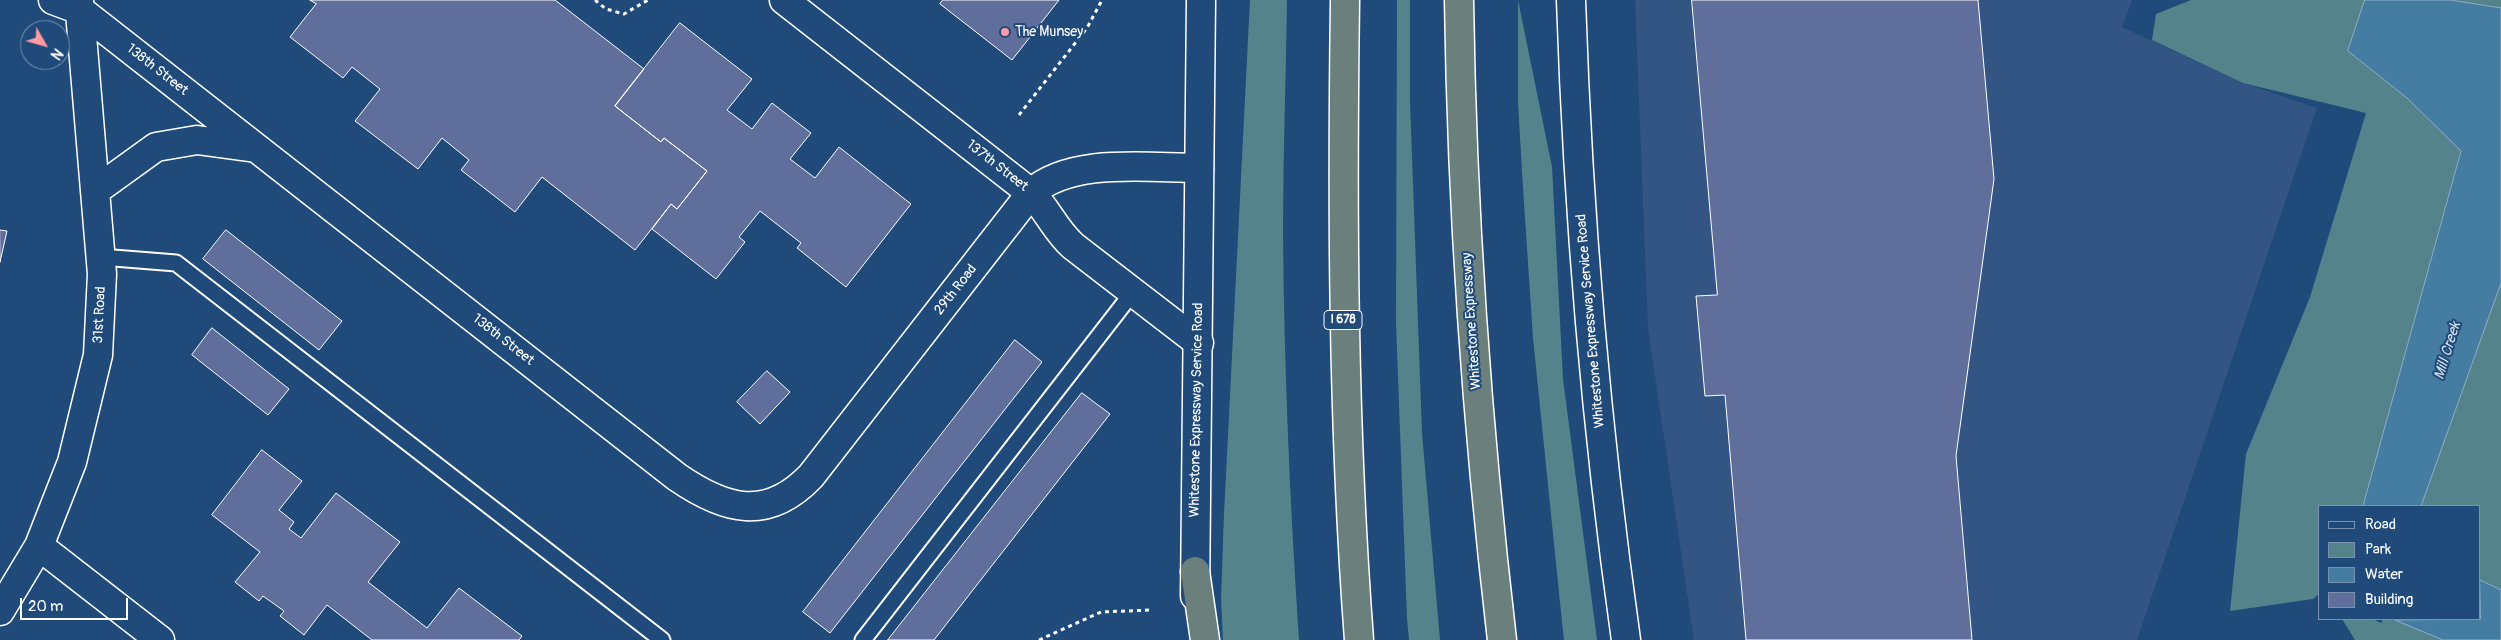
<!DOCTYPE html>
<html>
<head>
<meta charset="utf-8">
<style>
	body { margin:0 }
	#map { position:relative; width:2501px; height:640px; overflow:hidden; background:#1f4a7a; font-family:Pangolin,sans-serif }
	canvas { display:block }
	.legend { position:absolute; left:2318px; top:505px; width:162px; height:115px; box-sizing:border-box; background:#1f4a7a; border:1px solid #7992af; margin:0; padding:6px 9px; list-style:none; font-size:15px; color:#fff }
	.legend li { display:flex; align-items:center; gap:10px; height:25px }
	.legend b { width:25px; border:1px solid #7992af }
	.north { position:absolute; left:20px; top:20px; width:50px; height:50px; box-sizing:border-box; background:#1f4a7a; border:1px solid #7992af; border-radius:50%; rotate:128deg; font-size:14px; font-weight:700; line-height:20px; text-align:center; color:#fff }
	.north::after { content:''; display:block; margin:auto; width:18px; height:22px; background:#ff9aa2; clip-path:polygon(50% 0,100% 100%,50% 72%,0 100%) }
	.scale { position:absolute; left:20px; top:598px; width:108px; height:22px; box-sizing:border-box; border:2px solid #fff; border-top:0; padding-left:6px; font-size:15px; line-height:18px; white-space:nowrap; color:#fff; -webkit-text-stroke:4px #1f4a7a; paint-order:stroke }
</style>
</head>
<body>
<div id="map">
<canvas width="2501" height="640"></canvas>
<ul class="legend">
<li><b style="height:6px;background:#1f4a7a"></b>Road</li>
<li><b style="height:14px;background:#55838c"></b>Park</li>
<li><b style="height:14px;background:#457ca2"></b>Water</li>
<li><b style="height:14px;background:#606e9c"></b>Building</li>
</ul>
<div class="north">N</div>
<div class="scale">20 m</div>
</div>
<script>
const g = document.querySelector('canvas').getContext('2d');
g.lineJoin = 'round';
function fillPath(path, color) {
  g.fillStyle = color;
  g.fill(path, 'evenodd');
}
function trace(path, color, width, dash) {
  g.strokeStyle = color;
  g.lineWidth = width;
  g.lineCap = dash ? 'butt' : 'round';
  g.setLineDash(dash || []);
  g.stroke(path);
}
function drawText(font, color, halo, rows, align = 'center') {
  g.font = font + ' Pangolin,sans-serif';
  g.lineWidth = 4;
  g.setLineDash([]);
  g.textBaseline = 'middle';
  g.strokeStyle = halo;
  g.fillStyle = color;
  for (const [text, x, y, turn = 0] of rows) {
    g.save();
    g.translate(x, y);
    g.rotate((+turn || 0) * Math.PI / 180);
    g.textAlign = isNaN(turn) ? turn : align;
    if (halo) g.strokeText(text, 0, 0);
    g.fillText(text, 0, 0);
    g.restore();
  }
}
fillPath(new Path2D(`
	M 1635,0 L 2132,0 L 2122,27 L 2243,83 L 2317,108 L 2137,640 L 1694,640 L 1648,329 Z`), '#325584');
fillPath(new Path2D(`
	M 1250,0 L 1287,0 C 1286,77 1283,154 1283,231 C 1284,368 1290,504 1299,640 L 1223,640 L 1221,599 L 1224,514 Z
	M 1397,0 L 1410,0 L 1410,101 L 1422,433 L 1440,640 L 1409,640 L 1407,619 L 1396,323 Z
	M 1518,0 L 1552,167 L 1563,379 L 1597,640 L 1564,640 L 1562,622 L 1533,338 L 1523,188 L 1518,103 Z
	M 2191,0 L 2365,0 L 2348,51 L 2407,98 L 2461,150 L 2363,506 L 2320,506 L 2320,593 L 2313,599 L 2230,611 L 2246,454 L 2310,297 L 2366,113 L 2243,83 L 2152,40 L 2156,14 Z
	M 2450,0 L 2501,0 L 2501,8 Z
	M 2501,283 L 2501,590 L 2480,580 L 2480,506 L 2421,506 Z
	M 2342,619 L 2373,619 L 2381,623 L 2383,619 L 2395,619 L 2443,640 L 2355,640 Z`), '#55838c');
const water = new Path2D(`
	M 2365,0 L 2450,0 L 2501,8 L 2501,283 L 2421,506 L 2363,506 L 2461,151 L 2407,98 L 2348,51 Z
	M 2480,580 L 2501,590 L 2501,640 L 2443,640 L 2395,620 L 2480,619 Z`);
fillPath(water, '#457ca2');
trace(water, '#8fb0c7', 1);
const building = new Path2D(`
	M 310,0 L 555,0 L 644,69 L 615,106 L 661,142 L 664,138 L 707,171 L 677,209 L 671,204 L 635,250 L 542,177 L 515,212 L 461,170 L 469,160 L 442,138 L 418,169 L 355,121 L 380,89 L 352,67 L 343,78 L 290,37 L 316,4 Z
	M 943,0 L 1059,0 L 1012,60 L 940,4 Z
	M 1692,0 L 1978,0 L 1994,179 L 1956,456 L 1972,640 L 1746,640 L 1725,395 L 1705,396 L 1696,296 L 1717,295 Z
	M 680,23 L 752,79 L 727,110 L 752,129 L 772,103 L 811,133 L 790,159 L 815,178 L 839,147 L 911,204 L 846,287 L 797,248 L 801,243 L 760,211 L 739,237 L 745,242 L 716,279 L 652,229 L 671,204 L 677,209 L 707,171 L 664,138 L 661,142 L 615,106 Z
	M 0,230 L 7,231 L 0,262 Z
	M 226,230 L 342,321 L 319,350 L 203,259 Z
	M 212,328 L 289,389 L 268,415 L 192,355 Z
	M 1015,340 L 1042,362 L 830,633 L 803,612 Z
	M 767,371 L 790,392 L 760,424 L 737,402 Z
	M 1082,393 L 1110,414 L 934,640 L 888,640 Z
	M 262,450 L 302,481 L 279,510 L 294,522 L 289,529 L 301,538 L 336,493 L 400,542 L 368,582 L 427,628 L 459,588 L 522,636 L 519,640 L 372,640 L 327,605 L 304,635 L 280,616 L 284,611 L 263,596 L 259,601 L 235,582 L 260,552 L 212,515 Z`);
fillPath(building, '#606e9c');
trace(building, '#fff', 1);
const service = new Path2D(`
	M 101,257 L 176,263 L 662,640
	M 863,640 L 1133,292`);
const minor = new Path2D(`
	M 53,0 L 80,10 L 677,477 C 725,510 767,522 811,476 L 1031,193 C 1072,157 1147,168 1199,168
	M 784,0 L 1031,193 C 1047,209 1055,230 1073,246 L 1199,343
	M 95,191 L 156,147 L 197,140 L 256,148
	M 39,546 L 160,640
	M 0,611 L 39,546 L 72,462 L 98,355 L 102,274 L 79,0`);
const secondary = new Path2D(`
	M 1571,0 C 1578,214 1596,428 1626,640
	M 1195,596 L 1201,0`);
const motorway = new Path2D(`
	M 1345,0 C 1342,214 1343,427 1359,640
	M 1459,0 C 1462,214 1477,427 1502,640
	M 1195,571 L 1205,640`);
trace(service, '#fff', 19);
trace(minor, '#fff', 31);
trace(secondary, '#fff', 31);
trace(motorway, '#fff', 31);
trace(new Path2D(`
	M 595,0 L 606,9 L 624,14 L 648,0
	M 1019,115 L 1087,28 L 1102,0
	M 1039,640 L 1101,612 L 1151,610`), '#fff', 3, [4, 4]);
trace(service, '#1f4a7a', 15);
trace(minor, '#1f4a7a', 28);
trace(secondary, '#1f4a7a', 28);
trace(motorway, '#6b7f7c', 28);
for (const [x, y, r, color] of [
	[1005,32,5,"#ff9aa2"]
]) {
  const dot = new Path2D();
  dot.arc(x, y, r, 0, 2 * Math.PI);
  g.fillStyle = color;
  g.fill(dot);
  trace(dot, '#1f4a7a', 2);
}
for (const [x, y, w] of [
	[1343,320,38]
]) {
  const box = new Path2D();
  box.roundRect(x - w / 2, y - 9.5, w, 19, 4);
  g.fillStyle = '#1f4a7a';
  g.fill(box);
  trace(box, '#fff', 1);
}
drawText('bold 12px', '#fff', null, [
	["I 678",1343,320]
]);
drawText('14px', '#fff', '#1f4a7a', [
	["The Munsey",1015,32]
], 'left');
drawText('14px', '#fff', '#1f4a7a', [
	["138th Street",157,70,38],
	["137th Street",997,166,38],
	["29th Road",956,290,-52],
	["31st Road",100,315,-87],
	["Whitestone Expressway",1472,321,-94],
	["Whitestone Expressway Service Road",1591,321,-95],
	["138th Street",503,340,38],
	["Whitestone Expressway Service Road",1197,410,-89]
]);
drawText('italic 15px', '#d0dee8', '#1f4a7a', [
	["Mill Creek",2448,351,-73]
]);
</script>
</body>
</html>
